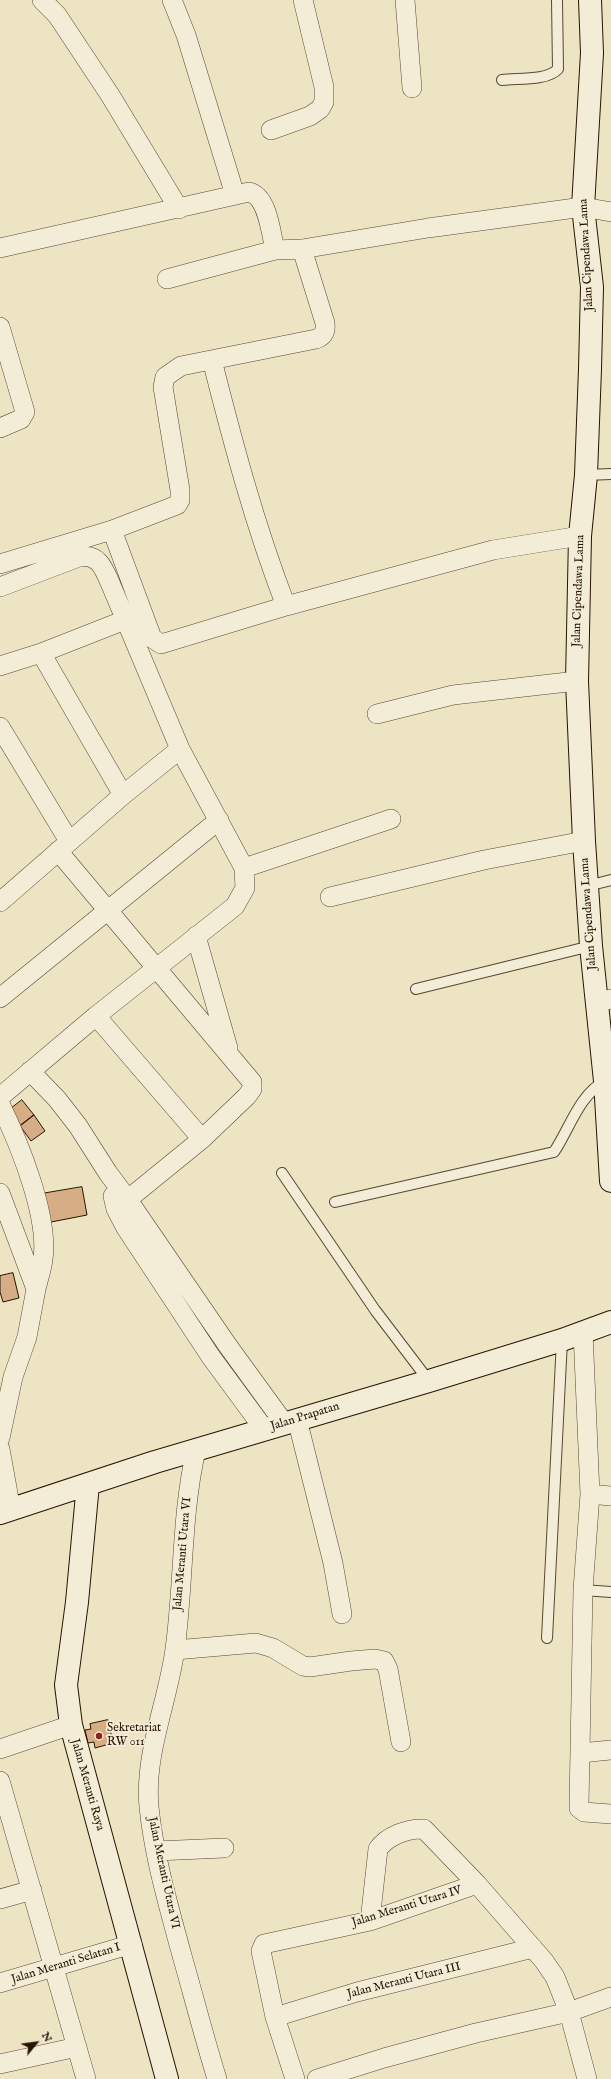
<!DOCTYPE html>
<html>
<head>
<meta charset="utf-8">
<style>
	body { margin:0 }
	#map { position:relative; width:611px; height:2079px; overflow:hidden; background:#ede4c3; font-family:"IM FELL English",serif }
	canvas { display:block }
	.north { position:absolute; left:16px; top:2023px; width:40px; height:40px; -webkit-text-stroke:3px #f3edd8; paint-order:stroke; rotate:61deg; font-size:11px; font-weight:700; line-height:16px; text-align:center; color:#271300 }
	.north::after { content:''; display:block; margin:auto; width:14px; height:18px; background:#271300; clip-path:polygon(50% 0,100% 100%,50% 72%,0 100%) }
</style>
</head>
<body>
<div id="map">
<canvas width="611" height="2079"></canvas>
<div class="north">N</div>
</div>
<script>
const g = document.querySelector('canvas').getContext('2d');
g.lineJoin = 'round';
function fillPath(path, color) {
  g.fillStyle = color;
  g.fill(path, 'evenodd');
}
function trace(path, color, width, dash) {
  g.strokeStyle = color;
  g.lineWidth = width;
  g.lineCap = dash ? 'butt' : 'round';
  g.setLineDash(dash || []);
  g.stroke(path);
}
function drawText(font, color, halo, rows, align = 'center') {
  g.font = font + ' "IM FELL English",serif';
  g.lineWidth = 3.5;
  g.setLineDash([]);
  g.textBaseline = 'middle';
  g.strokeStyle = halo;
  g.fillStyle = color;
  for (const [text, x, y, turn = 0] of rows) {
    g.save();
    g.translate(x, y);
    g.rotate((+turn || 0) * Math.PI / 180);
    g.textAlign = isNaN(turn) ? turn : align;
    if (halo) g.strokeText(text, 0, 0);
    g.fillText(text, 0, 0);
    g.restore();
  }
}
const building = new Path2D(`
	M 22,1100 L 34,1115 L 20,1126 L 8,1111 Z
	M 34,1115 L 45,1131 L 31,1141 L 20,1126 Z
	M 82,1187 L 87,1215 L 46,1223 L 41,1194 Z
	M 13,1273 L 19,1298 L 3,1302 L 0,1292 L 0,1276 Z
	M 108,1720 L 113,1743 L 95,1748 L 94,1742 L 88,1743 L 85,1730 L 91,1729 L 90,1724 Z`);
fillPath(building, '#d7ad85');
trace(building, '#271300', 1);
const lane = new Path2D(`
	M 502,80 C 518,78 547,81 558,69 L 557,0
	M 586,475 L 611,474
	M 587,886 L 611,880
	M 416,989 L 591,946
	M 282,1173 L 375,1310 L 429,1381
	M 335,1202 L 554,1152 C 570,1128 579,1095 605,1081
	M 583,1590 L 611,1592
	M 547,1638 L 562,1340`);
const street = new Path2D(`
	M 42,0 L 57,15 L 110,95 L 179,209
	M 172,0 L 186,35 L 235,195
	M 405,0 L 412,88
	M 271,130 L 310,116 L 320,109 L 324,102 L 324,87 L 303,0
	M 0,248 L 249,192 C 268,196 271,234 275,250
	M 167,279 L 275,250 L 302,249 L 428,228 L 583,207 L 611,212
	M 0,327 L 25,412 L 21,419 L 0,428
	M 212,360 C 233,443 255,526 286,606
	M 112,530 L 152,638 L 161,644 L 286,606 L 493,550 L 580,536
	M 0,564 L 112,530 L 177,505 L 180,500 L 180,490 L 163,387 L 165,377 L 181,366 L 316,339 C 324,336 326,331 325,323 L 302,249
	M 0,587 L 79,557 C 99,553 104,569 111,585 L 180,749 L 244,868 L 245,888 L 235,906 L 96,1016 L 0,1097
	M 41,653 L 123,795
	M 0,666 L 41,653 L 125,620
	M 377,714 L 453,695 L 577,681
	M 0,727 L 69,841
	M 58,851 L 252,1082 L 252,1089 L 247,1096 L 202,1139 L 116,1209
	M 244,868 L 391,819
	M 330,897 L 484,860 L 584,841
	M 0,902 L 123,795 L 180,749
	M 196,936 L 228,1048
	M 0,998 L 219,820
	M 596,1002 L 611,999
	M 96,1016 L 202,1139
	M 30,1071 L 57,1099 L 78,1126 L 108,1173 L 128,1200 L 228,1346 L 284,1423
	M 0,1104 C 19,1143 49,1216 43,1259 C 42,1269 38,1280 36,1289
	M 0,1193 L 36,1289 L 27,1337 L 13,1377 L 0,1438
	M 113,1196 L 116,1209 L 126,1228 L 211,1357 L 264,1429
	M 583,1332 L 590,1494 L 583,1590 L 579,1805 L 579,1808 L 584,1812 L 611,1814
	M 297,1419 L 333,1563 L 342,1614
	M 0,1449 L 11,1510
	M 196,1450 C 181,1516 184,1583 175,1649 C 168,1702 144,1753 149,1807 C 154,1856 168,1904 181,1952 C 193,1994 204,2037 217,2079
	M 590,1494 L 611,1496
	M 175,1650 L 256,1643 L 273,1648 L 303,1666 L 310,1667 L 351,1661 L 375,1659 L 384,1661 L 388,1669 L 401,1742
	M 0,1749 L 71,1725
	M 581,1753 L 611,1750
	M 0,1781 L 86,2079
	M 156,1851 L 224,1848
	M 0,1899 L 32,1890
	M 370,1921 L 378,1849 C 387,1836 408,1828 424,1829 L 477,1884 L 544,1961 L 555,1977 L 569,2012 L 587,2079
	M 0,1983 L 132,1944
	M 275,2017 L 357,1992 L 533,1948
	M 0,2064 L 77,2047
	M 295,2079 L 275,2017 L 261,1951 L 264,1944 L 370,1921 L 477,1884
	M 317,2079 L 384,2058 L 476,2033 L 569,2012 L 611,1997`);
const secondary = new Path2D(`
	M 590,0 L 592,53 L 583,207 L 592,287 L 590,369 L 586,475 L 580,536 L 577,681 L 584,841 L 591,946 L 605,1081 L 611,1181
	M 88,1484 L 77,1602 L 66,1685 L 71,1725 L 167,2079
	M 0,1513 L 155,1462 L 429,1381 L 562,1340 L 611,1322`);
trace(lane, '#584731', 12);
trace(street, '#584731', 20);
trace(secondary, '#271300', 24);
trace(lane, '#f3edd8', 10);
trace(street, '#f3edd8', 19);
trace(secondary, '#f3edd8', 22);
for (const [x, y, r, color] of [
	[99,1736,4,"#8f2418"]
]) {
  const dot = new Path2D();
  dot.arc(x, y, r, 0, 2 * Math.PI);
  g.fillStyle = color;
  g.fill(dot);
  trace(dot, '#f3edd8', 1.5);
}
drawText('12px', '#271300', '#f3edd8', [
	["Jalan Cipendawa Lama",587,255,-93],
	["Jalan Cipendawa Lama",579,591,-88],
	["Jalan Cipendawa Lama",589,914,-94],
	["Jalan Prapatan",305,1417,-17],
	["Jalan Meranti Utara VI",183,1554,-85],
	["Jalan Meranti Raya",87,1785,74],
	["Jalan Meranti Utara VI",163,1873,78],
	["Jalan Meranti Utara IV",407,1907,-17],
	["Jalan Meranti Selatan I",66,1964,-17],
	["Jalan Meranti Utara III",404,1981,-14]
]);
drawText('12px', '#271300', '#f3edd8', [
	["Sekretariat",107,1729],
	["RW 011",107,1743]
], 'left');
</script>
</body>
</html>
